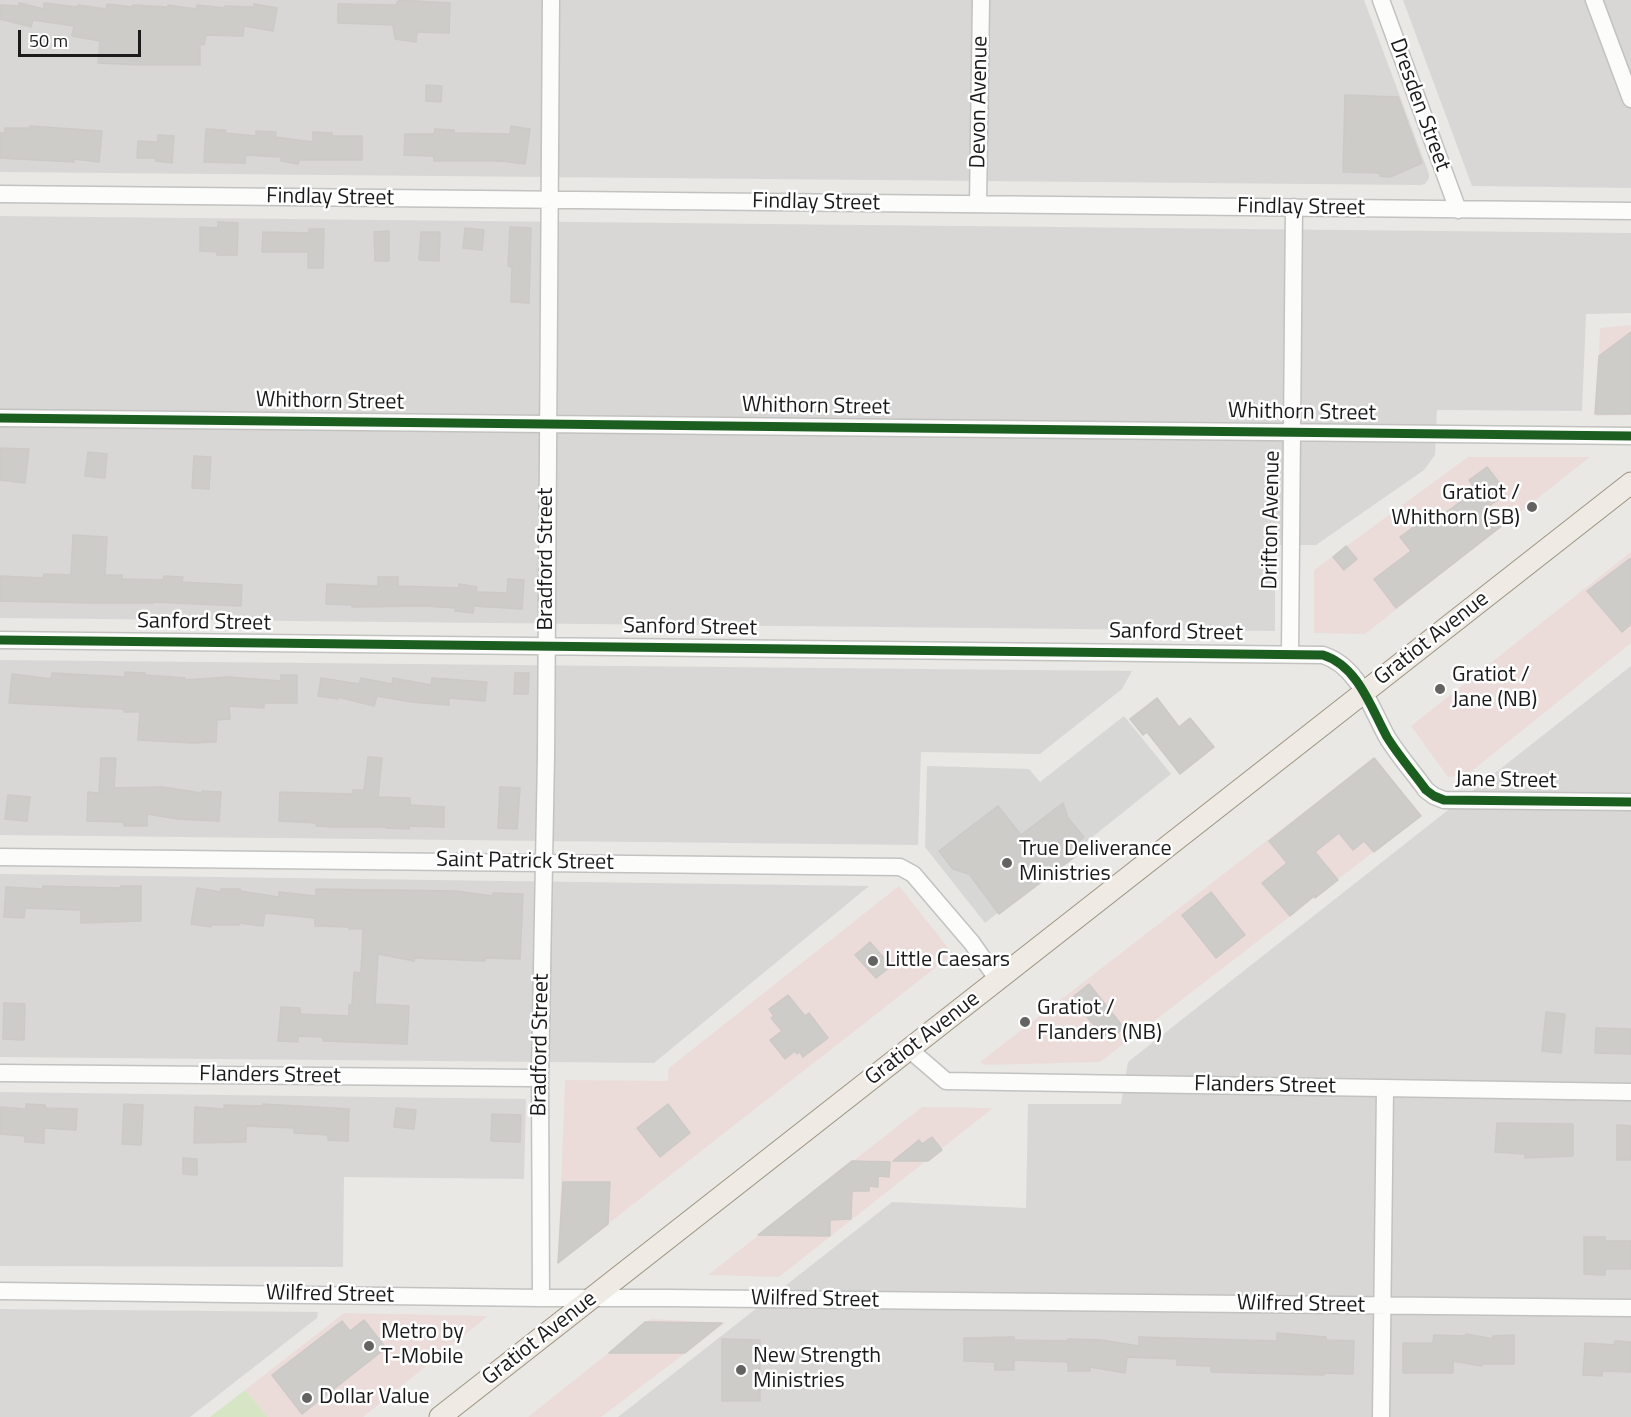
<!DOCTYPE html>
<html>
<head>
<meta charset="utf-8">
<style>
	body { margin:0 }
	#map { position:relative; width:1631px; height:1417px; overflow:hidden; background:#e9e8e4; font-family:"Titillium Web",sans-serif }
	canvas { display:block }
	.scale { position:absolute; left:18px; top:30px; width:123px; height:27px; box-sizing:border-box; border:3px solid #1b1b1b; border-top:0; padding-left:8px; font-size:18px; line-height:21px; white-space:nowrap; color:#1b1b1b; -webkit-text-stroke:4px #fff; paint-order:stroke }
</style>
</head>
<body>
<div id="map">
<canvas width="1631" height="1417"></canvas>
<div class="scale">50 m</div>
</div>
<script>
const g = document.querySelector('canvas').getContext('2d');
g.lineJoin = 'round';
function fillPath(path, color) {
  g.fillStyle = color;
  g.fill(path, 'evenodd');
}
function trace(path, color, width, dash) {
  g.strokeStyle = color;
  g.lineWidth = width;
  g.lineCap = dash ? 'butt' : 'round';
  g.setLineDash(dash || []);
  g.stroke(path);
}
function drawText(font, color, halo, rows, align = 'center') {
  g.font = font + ' "Titillium Web",sans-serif';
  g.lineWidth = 5;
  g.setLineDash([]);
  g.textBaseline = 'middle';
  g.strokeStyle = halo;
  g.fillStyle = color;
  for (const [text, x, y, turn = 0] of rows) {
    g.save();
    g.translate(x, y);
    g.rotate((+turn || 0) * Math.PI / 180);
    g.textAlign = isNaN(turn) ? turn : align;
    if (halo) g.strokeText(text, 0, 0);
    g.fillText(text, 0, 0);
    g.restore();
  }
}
fillPath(new Path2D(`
	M 0,0 L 1364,0 L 1429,174 L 1429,178 L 1425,184 L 1421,185 L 0,172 Z
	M 1403,0 L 1631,0 L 1631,188 L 1472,186 Z
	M 0,216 L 1631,233 L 1631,313 L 1586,314 L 1582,411 L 1437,410 L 1435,455 L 1424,470 L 1316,545 L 1275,545 L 1275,631 L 0,618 Z
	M 0,660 L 1132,671 L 1122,689 L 1040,754 L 921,752 L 918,845 L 0,835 Z
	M 1631,666 L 1631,1417 L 618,1417 L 892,1202 L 1026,1208 L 1028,1104 L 1121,1104 L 1128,1062 Z
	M 0,874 L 869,886 L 654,1063 L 0,1057 Z
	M 0,1092 L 526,1099 L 524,1179 L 344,1177 L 343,1267 L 0,1266 Z
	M 0,1309 L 318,1312 L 317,1318 L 190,1417 L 0,1417 Z`), '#d8d7d5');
fillPath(new Path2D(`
	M 1631,325 L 1631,415 L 1596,416 L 1600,328 Z
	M 1468,457 L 1590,457 L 1365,634 L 1314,633 L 1314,570 Z
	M 1631,552 L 1631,643 L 1468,774 L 1448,777 L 1411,726 Z
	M 1375,757 L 1420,816 L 1162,1015 L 1100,1062 L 986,1065 L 980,1062 Z
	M 899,886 L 953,954 L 558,1263 L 565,1080 L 668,1081 L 669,1068 Z
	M 922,1107 L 993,1108 L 779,1277 L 708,1275 Z
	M 344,1313 L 488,1316 L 363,1417 L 268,1417 L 245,1390 Z
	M 651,1319 L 725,1323 L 601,1417 L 528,1417 Z`), '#ebdcda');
fillPath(new Path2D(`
	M 1124,716 L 1171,774 L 985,923 L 925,847 L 927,766 L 1029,769 L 1040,782 Z`), '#d7d7d5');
fillPath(new Path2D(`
	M 245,1390 L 268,1417 L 210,1417 Z`), '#d6e6c4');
const building = new Path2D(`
	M 399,0 L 450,3 L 449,33 L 417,32 L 416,42 L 395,39 L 393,25 L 338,23 L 338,4 L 396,5 Z
	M 19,3 L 44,9 L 44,3 L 77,7 L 78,5 L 106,9 L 107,4 L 133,7 L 133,5 L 168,7 L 168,5 L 196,9 L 197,5 L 225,8 L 225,6 L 254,7 L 254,4 L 277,8 L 273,31 L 244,26 L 243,36 L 206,35 L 204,45 L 200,44 L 200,65 L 139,65 L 98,63 L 100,41 L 72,36 L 74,26 L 33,20 L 31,27 L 0,19 L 0,5 L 19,6 Z
	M 426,85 L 442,86 L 441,102 L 426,101 Z
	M 1345,95 L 1398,97 L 1422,163 L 1390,177 L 1380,176 L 1380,173 L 1343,172 Z
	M 30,126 L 102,131 L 99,162 L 74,159 L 74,162 L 0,158 L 0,133 L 5,133 L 5,128 L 30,128 Z
	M 511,126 L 530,129 L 525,164 L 501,161 L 434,161 L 434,156 L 404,155 L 405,134 L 434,134 L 435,129 L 454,130 L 454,133 L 510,134 Z
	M 206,129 L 226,130 L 225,133 L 256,136 L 256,131 L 276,132 L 275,137 L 313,142 L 313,132 L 332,133 L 332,136 L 362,136 L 362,160 L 299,160 L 298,164 L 281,161 L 281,157 L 246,155 L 245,163 L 204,162 Z
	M 158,135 L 174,136 L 172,163 L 156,161 L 156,158 L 137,158 L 138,141 L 158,142 Z
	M 218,222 L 238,223 L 237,255 L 217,255 L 217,252 L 200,251 L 200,227 L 218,228 Z
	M 510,227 L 531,228 L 529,303 L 511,302 L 512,267 L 508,266 Z
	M 465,228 L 484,230 L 482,250 L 463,248 Z
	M 309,229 L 324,229 L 323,268 L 308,268 L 308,252 L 262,252 L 263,232 L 309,233 Z
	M 389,231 L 389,261 L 375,261 L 374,232 Z
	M 421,232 L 440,232 L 439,261 L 419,260 Z
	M 1631,332 L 1631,414 L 1595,414 L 1599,356 Z
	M 0,448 L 29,449 L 25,483 L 0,480 Z
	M 88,452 L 107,454 L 105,478 L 85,476 Z
	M 194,456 L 211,457 L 209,489 L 192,488 Z
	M 1487,467 L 1501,485 L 1500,498 L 1488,507 L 1503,525 L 1396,608 L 1374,579 L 1411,551 L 1400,537 L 1423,520 L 1428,526 L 1476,490 L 1469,480 Z
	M 73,535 L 107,537 L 105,575 L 122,575 L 122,579 L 163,580 L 164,576 L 183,577 L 182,582 L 242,585 L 241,606 L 153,602 L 153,603 L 93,603 L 0,601 L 0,576 L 43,578 L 44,574 L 71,575 Z
	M 1346,546 L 1357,559 L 1344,570 L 1333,557 Z
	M 1631,558 L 1631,624 L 1622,632 L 1587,591 Z
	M 378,577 L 398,577 L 398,586 L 459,588 L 459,584 L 477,587 L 476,592 L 507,593 L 508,579 L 524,580 L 522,609 L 474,606 L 473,613 L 455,611 L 456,608 L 424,606 L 352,607 L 352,605 L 326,604 L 327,584 L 378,586 Z
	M 125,672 L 145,673 L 145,675 L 185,678 L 185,680 L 228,677 L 281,681 L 281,675 L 297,675 L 297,703 L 264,703 L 264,708 L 229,706 L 230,719 L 217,720 L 216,742 L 193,743 L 138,740 L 140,712 L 124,712 L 124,709 L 9,703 L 12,674 L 51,679 L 52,673 L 125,677 Z
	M 515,673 L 529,673 L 528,694 L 514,694 Z
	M 321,678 L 359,684 L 361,678 L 392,684 L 393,678 L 431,685 L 432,678 L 487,682 L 485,701 L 449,698 L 449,705 L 411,702 L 377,696 L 374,706 L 338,697 L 338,699 L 318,696 Z
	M 1157,698 L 1179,727 L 1190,718 L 1214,747 L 1180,774 L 1147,732 L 1143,735 L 1130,719 Z
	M 368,757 L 382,758 L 378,797 L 410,798 L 410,805 L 444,807 L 444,827 L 409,826 L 409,829 L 386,828 L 386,827 L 334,827 L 316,826 L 316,823 L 279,821 L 280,792 L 353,794 L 353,790 L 364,790 Z
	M 101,758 L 116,758 L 114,788 L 163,787 L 202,793 L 202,791 L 221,792 L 219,821 L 177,819 L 147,814 L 147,826 L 124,826 L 124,822 L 87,821 L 88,792 L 99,793 Z
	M 1374,758 L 1421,816 L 1374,852 L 1364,841 L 1353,850 L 1339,833 L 1315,852 L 1338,880 L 1315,898 L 1314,896 L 1290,916 L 1262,883 L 1287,863 L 1269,841 Z
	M 500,787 L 520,788 L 517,829 L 498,828 Z
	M 8,795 L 30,797 L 27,821 L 5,819 Z
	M 1063,803 L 1068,818 L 1084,837 L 1070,849 L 1076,856 L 999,914 L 969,874 L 953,869 L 939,851 L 998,806 L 1021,835 Z
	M 43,886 L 121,888 L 121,886 L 141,886 L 141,921 L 81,923 L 81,910 L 25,908 L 24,918 L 4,917 L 6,887 L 43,889 Z
	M 197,888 L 221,892 L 221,889 L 240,889 L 240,891 L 279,897 L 279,892 L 316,896 L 316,889 L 456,891 L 493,896 L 493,893 L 523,894 L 520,959 L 485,958 L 485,961 L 414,958 L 414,961 L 378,954 L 375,1004 L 409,1006 L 407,1044 L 323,1041 L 323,1037 L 298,1036 L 298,1042 L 278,1041 L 281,1007 L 300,1008 L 300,1014 L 349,1016 L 349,1005 L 352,1005 L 354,972 L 361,973 L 363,929 L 349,929 L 349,927 L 315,926 L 315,918 L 265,913 L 263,926 L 239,923 L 239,925 L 211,925 L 211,927 L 191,924 Z
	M 1211,892 L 1245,935 L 1216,958 L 1182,915 Z
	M 870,942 L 891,966 L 876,978 L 855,955 Z
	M 1089,984 L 1124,1028 L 1108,1041 L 1081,1010 L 1084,1008 L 1074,996 Z
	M 788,995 L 805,1016 L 809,1013 L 828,1038 L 803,1057 L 800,1052 L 797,1054 L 795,1051 L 785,1059 L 770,1040 L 782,1031 L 771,1018 L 774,1016 L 769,1009 Z
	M 4,1003 L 25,1004 L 24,1040 L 3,1039 Z
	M 1546,1012 L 1565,1014 L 1561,1053 L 1542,1051 Z
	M 1596,1028 L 1631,1029 L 1631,1054 L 1595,1053 Z
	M 26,1104 L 45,1105 L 45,1108 L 77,1109 L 76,1130 L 44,1128 L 44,1143 L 25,1142 L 25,1136 L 0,1134 L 0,1107 L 26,1109 Z
	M 124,1104 L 143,1105 L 141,1145 L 122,1144 Z
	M 263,1104 L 349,1109 L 348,1141 L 328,1140 L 328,1135 L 294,1133 L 294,1128 L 246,1126 L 246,1142 L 194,1143 L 195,1107 L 224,1109 L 224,1105 L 263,1106 Z
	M 668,1104 L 690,1133 L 660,1157 L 637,1128 Z
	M 396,1108 L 416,1110 L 414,1129 L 394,1127 Z
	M 492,1114 L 521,1115 L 520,1142 L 491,1141 Z
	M 1497,1123 L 1573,1124 L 1573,1156 L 1525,1158 L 1525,1154 L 1495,1152 Z
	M 1617,1125 L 1631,1126 L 1631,1160 L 1617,1160 Z
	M 932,1137 L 942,1150 L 928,1161 L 893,1161 L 919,1140 L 922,1144 Z
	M 183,1158 L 197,1159 L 197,1175 L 183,1174 Z
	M 852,1161 L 890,1162 L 889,1177 L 878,1176 L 878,1187 L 869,1186 L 869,1191 L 852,1191 L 851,1219 L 830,1220 L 830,1236 L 758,1235 Z
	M 563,1182 L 610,1182 L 608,1224 L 558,1263 Z
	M 1584,1237 L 1605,1237 L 1605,1241 L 1631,1241 L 1631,1269 L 1605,1269 L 1605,1275 L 1584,1274 Z
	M 364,1320 L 386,1348 L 302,1414 L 272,1375 L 342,1321 L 350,1331 Z
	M 645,1322 L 722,1323 L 685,1353 L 609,1353 Z
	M 1277,1333 L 1326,1337 L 1326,1340 L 1354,1341 L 1353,1374 L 1324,1373 L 1324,1375 L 1211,1372 L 1211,1366 L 1177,1365 L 1177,1359 L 1127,1357 L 1125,1373 L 1090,1367 L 1090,1371 L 1068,1371 L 1068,1362 L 1014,1360 L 1014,1370 L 995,1370 L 995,1362 L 964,1361 L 964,1338 L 1014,1337 L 1014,1340 L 1068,1341 L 1068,1339 L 1101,1340 L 1139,1346 L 1139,1337 L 1277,1341 Z
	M 1466,1334 L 1493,1339 L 1493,1336 L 1514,1335 L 1514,1364 L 1482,1364 L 1482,1366 L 1453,1361 L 1453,1373 L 1403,1373 L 1403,1343 L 1433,1343 L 1434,1335 L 1465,1336 Z
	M 722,1339 L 760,1340 L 760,1401 L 722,1401 Z
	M 1615,1341 L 1631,1342 L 1631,1372 L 1602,1371 L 1602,1376 L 1583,1375 L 1585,1343 L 1614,1345 Z`);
fillPath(building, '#ceccc9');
trace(building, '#ccc9c6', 1.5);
const minor = new Path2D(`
	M 1381,0 L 1458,210
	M 1594,0 L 1631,99
	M 0,194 L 1631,211
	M 978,204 L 981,0
	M 0,418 L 1631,436
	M 0,640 L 1323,655 C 1358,666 1371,708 1387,737 C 1398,755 1413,772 1426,790 L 1434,796 L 1444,800 L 1631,802
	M 1290,653 L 1294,207
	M 0,857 L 900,867 L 913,874 L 972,943 L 998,980
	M 910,1050 L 946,1081 L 1631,1092
	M 0,1073 L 530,1078 L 540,1076
	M 0,1291 L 541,1298 L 667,1298 L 1631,1308
	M 541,1298 L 540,1076 L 546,755 L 551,0
	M 1381,1417 L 1385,1089`);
const major = new Path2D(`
	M 440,1417 L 1631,483`);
trace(minor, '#c2c2c0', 19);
trace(major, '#9d9583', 23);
trace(minor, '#fcfcfb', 16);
trace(major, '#efeae3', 21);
trace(new Path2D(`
	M 0,418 L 1631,436
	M 0,640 L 1323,655 C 1358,666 1371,708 1387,737 C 1398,755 1413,772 1426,790 L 1434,796 L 1444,800 L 1631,802`), '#1b5e20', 9);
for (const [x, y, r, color] of [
	[1532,507,6,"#636361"],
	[1440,689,6,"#636361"],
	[1007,863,6,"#636361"],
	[873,961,6,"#636361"],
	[1025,1022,6,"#636361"],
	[369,1346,6,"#636361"],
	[741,1370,6,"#636361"],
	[307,1398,6,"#636361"]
]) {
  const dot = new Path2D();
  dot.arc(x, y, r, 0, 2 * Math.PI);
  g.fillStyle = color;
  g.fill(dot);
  trace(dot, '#fff', 2);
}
drawText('22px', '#1b1b1b', '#fff', [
	["Devon Avenue",980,102,-89],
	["Dresden Street",1419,105,70],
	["Findlay Street",330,198,1],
	["Findlay Street",816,203,1],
	["Findlay Street",1301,208,1],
	["Whithorn Street",330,402,1],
	["Whithorn Street",816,407,1],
	["Whithorn Street",1302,413,1],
	["Drifton Avenue",1272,520,-89],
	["Bradford Street",547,559,-90],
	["Sanford Street",204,623,1],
	["Sanford Street",690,628,1],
	["Sanford Street",1176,633,1],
	["Gratiot Avenue",1432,639,-38],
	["Jane Street",1506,781,1],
	["Saint Patrick Street",525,862,1],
	["Gratiot Avenue",923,1039,-38],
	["Bradford Street",541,1045,-89],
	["Flanders Street",270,1076,1],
	["Flanders Street",1265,1086,1],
	["Wilfred Street",330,1295,1],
	["Wilfred Street",815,1300,1],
	["Wilfred Street",1301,1305,1],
	["Gratiot Avenue",540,1339,-38]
]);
drawText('22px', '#1b1b1b', '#fff', [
	["Gratiot /",1520,494,"right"],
	["Whithorn (SB)",1520,519,"right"],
	["Gratiot /",1452,676],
	["Jane (NB)",1452,701],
	["True Deliverance",1019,850],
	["Ministries",1019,875],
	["Little Caesars",885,961],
	["Gratiot /",1037,1009],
	["Flanders (NB)",1037,1034],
	["Metro by",381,1333],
	["T-Mobile",381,1358],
	["New Strength",753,1357],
	["Ministries",753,1382],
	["Dollar Value",319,1398]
], 'left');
</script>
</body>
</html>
